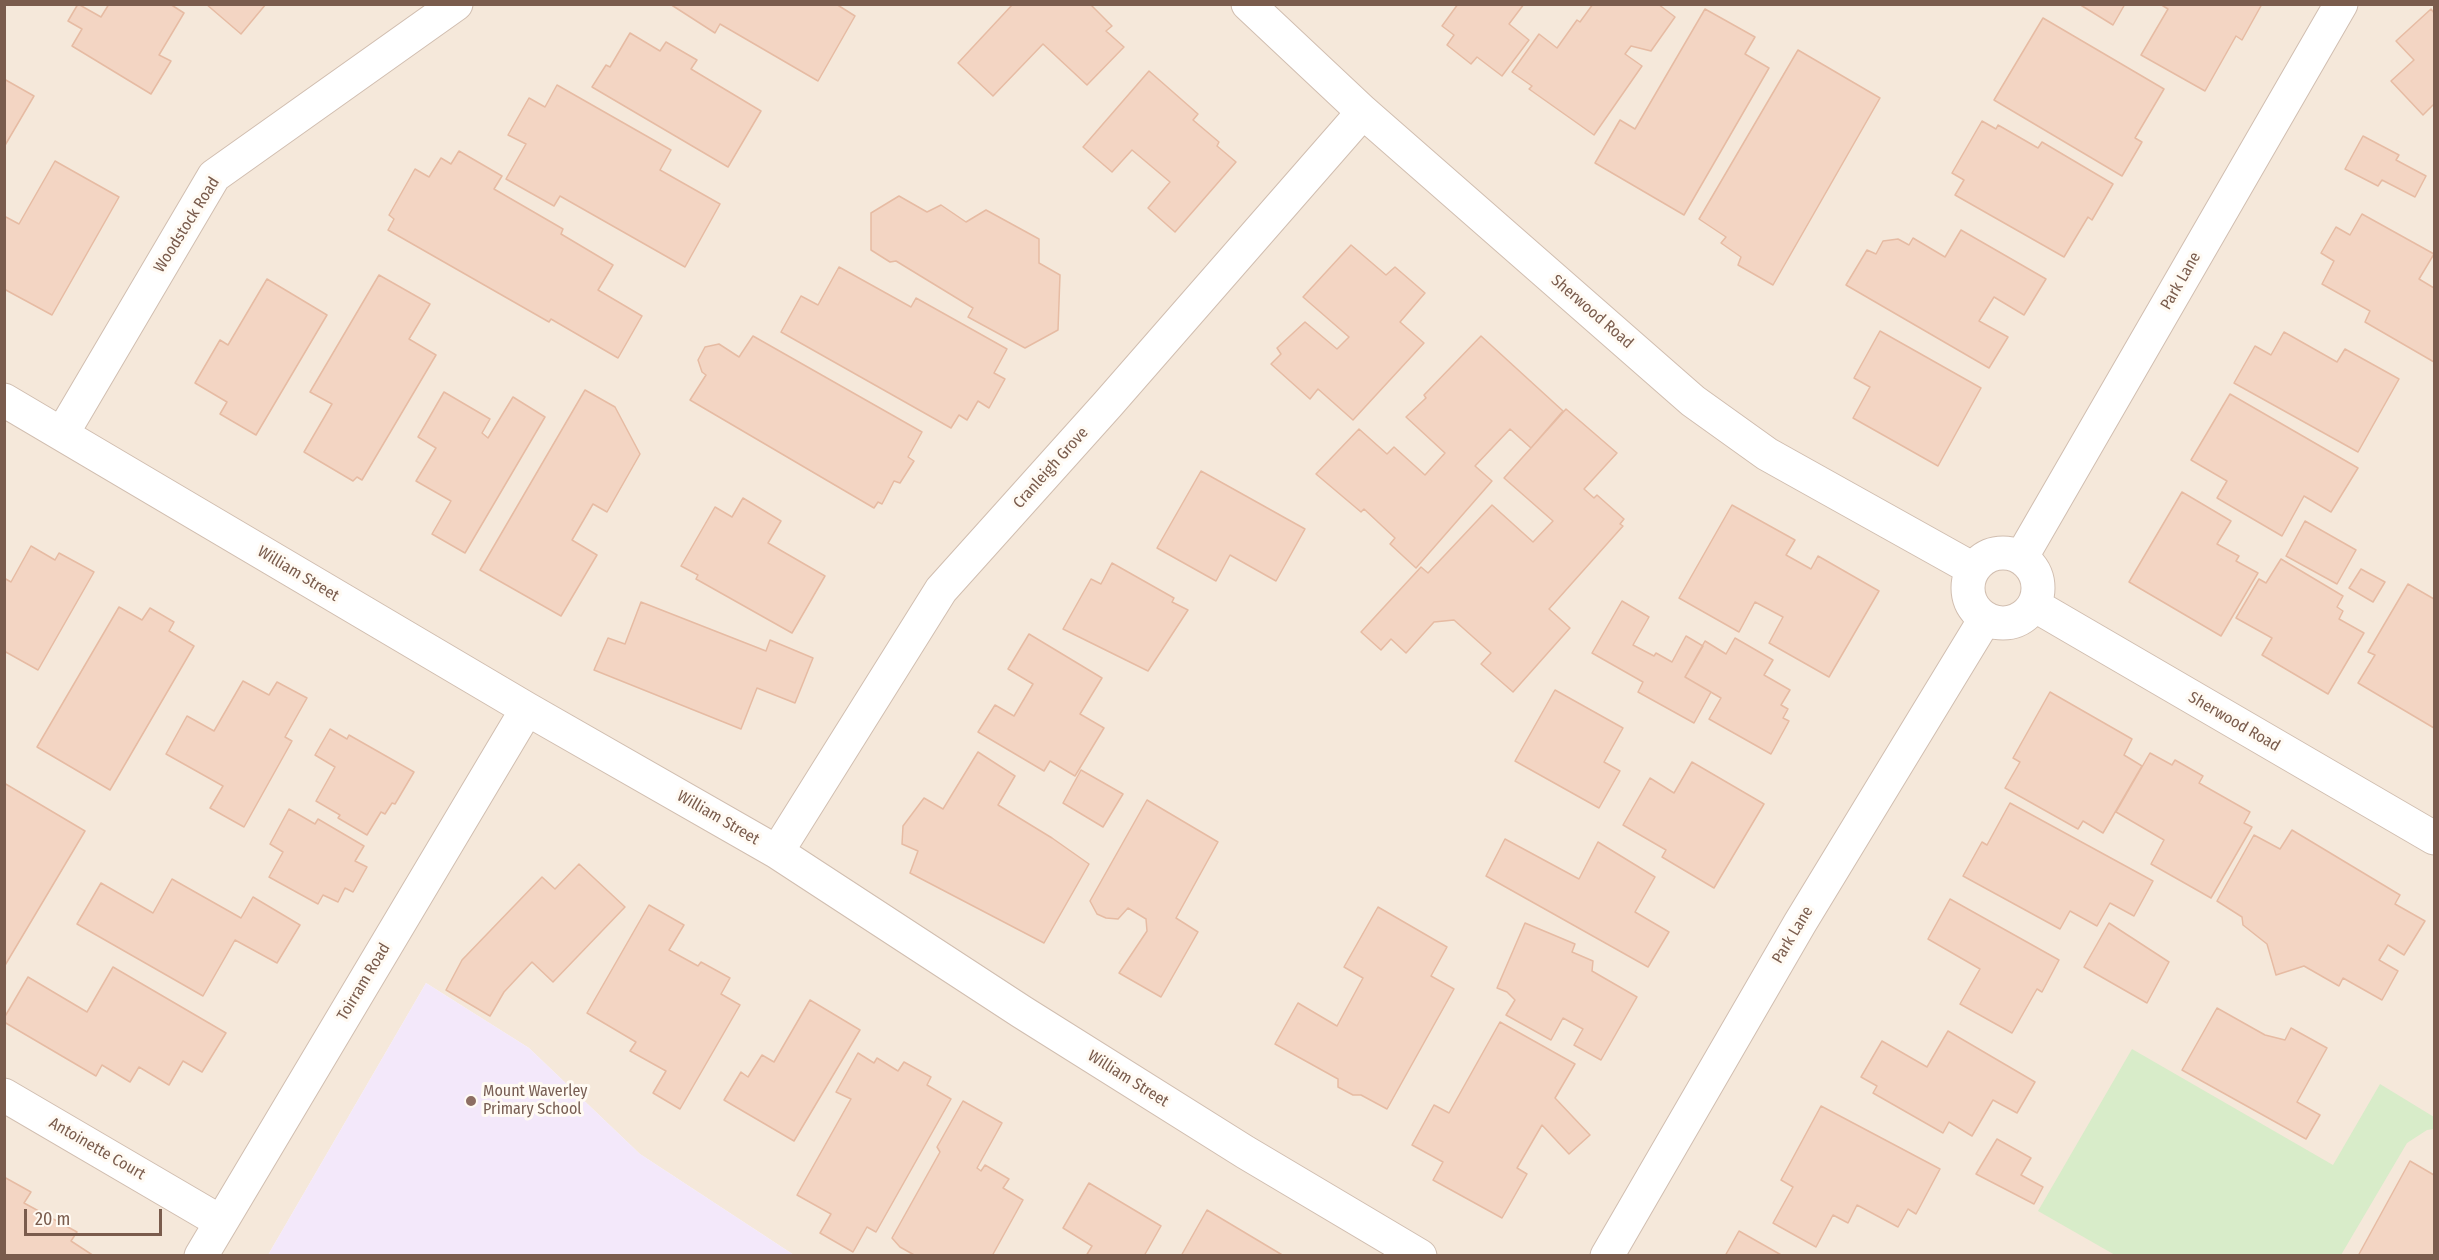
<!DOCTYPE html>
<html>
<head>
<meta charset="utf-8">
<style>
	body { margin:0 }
	#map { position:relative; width:2439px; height:1260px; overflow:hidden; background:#fdf6ec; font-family:"Fira Sans Condensed",sans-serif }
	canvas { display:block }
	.frame { position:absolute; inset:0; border:6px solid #7a5c4d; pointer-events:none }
	.scale { position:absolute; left:24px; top:1209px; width:138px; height:27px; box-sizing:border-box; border:3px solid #7a5c4d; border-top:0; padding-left:8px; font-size:18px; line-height:21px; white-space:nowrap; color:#7a5c4d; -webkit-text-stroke:4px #fffaf3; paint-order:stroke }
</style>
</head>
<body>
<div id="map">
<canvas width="2439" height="1260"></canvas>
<div class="frame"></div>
<div class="scale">20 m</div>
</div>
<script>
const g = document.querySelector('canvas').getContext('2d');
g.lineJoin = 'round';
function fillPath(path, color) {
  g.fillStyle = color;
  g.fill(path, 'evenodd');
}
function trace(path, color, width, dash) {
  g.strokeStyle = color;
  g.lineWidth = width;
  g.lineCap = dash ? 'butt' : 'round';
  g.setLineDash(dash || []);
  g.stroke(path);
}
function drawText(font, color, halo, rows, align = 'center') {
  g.font = font + ' "Fira Sans Condensed",sans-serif';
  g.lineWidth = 6;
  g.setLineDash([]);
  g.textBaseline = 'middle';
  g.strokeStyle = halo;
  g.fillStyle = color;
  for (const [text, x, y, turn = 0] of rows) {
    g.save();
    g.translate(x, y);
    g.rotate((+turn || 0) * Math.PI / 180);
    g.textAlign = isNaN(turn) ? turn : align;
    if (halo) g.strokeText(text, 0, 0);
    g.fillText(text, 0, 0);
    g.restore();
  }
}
fillPath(new Path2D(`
	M 5,5 L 2434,5 L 2434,1255 L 794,1255 L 640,1154 L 529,1048 L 426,983 L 268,1255 L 5,1256 Z`), '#f5e8da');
fillPath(new Path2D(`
	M 426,983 L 529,1048 L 640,1154 L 794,1255 L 268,1255 Z`), '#f3e8fa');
fillPath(new Path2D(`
	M 2132,1049 L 2333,1165 L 2380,1084 L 2434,1117 L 2434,1129 L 2427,1130 L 2407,1143 L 2341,1255 L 2115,1255 L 2038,1211 Z`), '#d8ecc9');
const building = new Path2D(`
	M 78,4 L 101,17 L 109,4 L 170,4 L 184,13 L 159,55 L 171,61 L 151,94 L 72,46 L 82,29 L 68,21 Z
	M 206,4 L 266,4 L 241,34 Z
	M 670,4 L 836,4 L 855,16 L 818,81 L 720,24 L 715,33 Z
	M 1013,4 L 1090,4 L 1112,26 L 1106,31 L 1124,47 L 1087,85 L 1043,44 L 993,96 L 958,63 Z
	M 1458,4 L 1524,4 L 1509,24 L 1529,40 L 1502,76 L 1477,57 L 1471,64 L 1447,45 L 1454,35 L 1442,26 Z
	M 1593,4 L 1658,4 L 1675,17 L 1651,51 L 1631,46 L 1625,54 L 1642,66 L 1594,135 L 1529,89 L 1532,86 L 1512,72 L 1539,34 L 1557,48 L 1577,20 L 1580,22 Z
	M 2079,4 L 2125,4 L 2113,25 Z
	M 2160,4 L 2262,4 L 2242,40 L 2236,36 L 2205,91 L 2141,55 L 2168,9 Z
	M 1705,9 L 1755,37 L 1745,54 L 1769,68 L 1684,215 L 1595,163 L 1620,120 L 1635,129 Z
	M 2431,9 L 2434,13 L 2434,104 L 2423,115 L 2391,81 L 2414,60 L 2396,41 Z
	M 2043,18 L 2164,89 L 2135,138 L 2142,142 L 2122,176 L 1994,100 Z
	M 630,33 L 660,51 L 666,42 L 697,60 L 691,69 L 761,111 L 728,167 L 592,87 L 606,65 L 610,67 Z
	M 1798,50 L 1880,98 L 1773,285 L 1738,265 L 1741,257 L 1721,243 L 1726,237 L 1699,219 Z
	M 1149,71 L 1198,114 L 1193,120 L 1219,142 L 1217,146 L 1236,162 L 1175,232 L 1148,208 L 1170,182 L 1132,150 L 1112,172 L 1083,147 Z
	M 4,79 L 34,96 L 4,147 Z
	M 557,85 L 671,150 L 660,170 L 720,204 L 685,267 L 560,196 L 554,206 L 506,179 L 526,144 L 508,135 L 529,98 L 545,107 Z
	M 1982,121 L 1996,129 L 1998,125 L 2038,148 L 2042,142 L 2113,184 L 2092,220 L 2088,217 L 2064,257 L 1955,195 L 1964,180 L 1952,173 Z
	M 2363,136 L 2399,155 L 2396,160 L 2426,176 L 2415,197 L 2382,180 L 2378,186 L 2345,169 Z
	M 459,151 L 502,176 L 494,189 L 563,229 L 561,234 L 613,265 L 598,290 L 642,316 L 618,358 L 551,319 L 549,322 L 388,230 L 394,219 L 389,215 L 415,169 L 429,177 L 441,158 L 451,164 Z
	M 55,161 L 119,197 L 52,315 L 4,289 L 4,216 L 19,224 Z
	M 899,196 L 927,212 L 941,205 L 966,222 L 986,210 L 1039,239 L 1039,263 L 1060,275 L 1058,330 L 1025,348 L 968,317 L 973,308 L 896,261 L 890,262 L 871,250 L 871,213 Z
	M 2362,214 L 2434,254 L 2419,279 L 2434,288 L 2434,362 L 2365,322 L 2370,311 L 2322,284 L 2334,261 L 2321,253 L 2336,227 L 2350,235 Z
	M 1961,230 L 2046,279 L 2024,315 L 1994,297 L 1979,321 L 2008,337 L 1989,368 L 1846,285 L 1867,250 L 1876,254 L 1883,241 L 1898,239 L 1909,245 L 1913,238 L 1945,257 Z
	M 1351,245 L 1386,275 L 1395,267 L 1425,293 L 1400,322 L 1424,343 L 1353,420 L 1318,389 L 1310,399 L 1271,364 L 1281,354 L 1277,348 L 1305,322 L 1337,349 L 1349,337 L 1303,297 Z
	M 839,267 L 911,307 L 916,298 L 1007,349 L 994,373 L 1005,379 L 989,408 L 978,401 L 967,420 L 959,415 L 951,428 L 781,332 L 801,296 L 818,305 Z
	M 379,275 L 430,304 L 409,339 L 436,355 L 362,480 L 357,477 L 353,481 L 304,452 L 332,404 L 310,392 Z
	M 267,279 L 327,315 L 256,435 L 220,414 L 227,402 L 195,383 L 220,340 L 228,345 Z
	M 1880,331 L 1981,388 L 1938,466 L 1853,418 L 1870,387 L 1854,378 Z
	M 2284,332 L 2337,362 L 2345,349 L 2399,379 L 2358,452 L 2234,383 L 2255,346 L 2271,355 Z
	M 753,336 L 922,432 L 908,457 L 914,461 L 900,483 L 894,481 L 882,504 L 878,502 L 874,508 L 690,400 L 706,375 L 702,372 L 698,360 L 705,347 L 719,344 L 739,357 Z
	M 1481,336 L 1563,411 L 1531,448 L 1510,429 L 1475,466 L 1492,481 L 1416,568 L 1390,544 L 1395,538 L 1364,509 L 1361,512 L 1316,474 L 1359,429 L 1387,454 L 1394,447 L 1425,475 L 1445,453 L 1406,417 L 1426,398 L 1424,395 Z
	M 585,390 L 615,407 L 640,454 L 607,512 L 593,504 L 572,540 L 597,555 L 561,616 L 480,570 Z
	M 444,392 L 490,419 L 482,433 L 488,438 L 513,397 L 545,417 L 465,553 L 432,534 L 451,501 L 416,481 L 436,448 L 418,437 Z
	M 2230,394 L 2358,468 L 2331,512 L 2304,496 L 2282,536 L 2217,498 L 2227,481 L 2191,460 Z
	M 1566,409 L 1617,453 L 1584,489 L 1594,498 L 1597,495 L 1624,519 L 1620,524 L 1623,526 L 1549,609 L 1570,628 L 1513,692 L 1481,664 L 1491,653 L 1454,620 L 1434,622 L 1406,653 L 1391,639 L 1381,650 L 1361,632 L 1421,567 L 1428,573 L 1492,505 L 1533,542 L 1553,521 L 1504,478 Z
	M 1201,471 L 1305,529 L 1276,581 L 1230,555 L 1216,581 L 1157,548 Z
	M 2182,492 L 2231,521 L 2217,544 L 2239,556 L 2236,561 L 2258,573 L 2221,636 L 2129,582 Z
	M 743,498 L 781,521 L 768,543 L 825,576 L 792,633 L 696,579 L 698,575 L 681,566 L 715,507 L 732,517 Z
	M 1732,505 L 1795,540 L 1786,555 L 1811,569 L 1818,556 L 1879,591 L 1829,677 L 1769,643 L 1783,617 L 1755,602 L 1739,632 L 1679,598 Z
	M 2305,521 L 2356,550 L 2337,584 L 2286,556 Z
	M 31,546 L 55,560 L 59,553 L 94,572 L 38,670 L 4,651 L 4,578 L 11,582 Z
	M 2281,559 L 2343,596 L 2337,607 L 2343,611 L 2339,619 L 2364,633 L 2328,694 L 2262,655 L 2272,638 L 2236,618 L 2259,579 L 2266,583 Z
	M 1112,563 L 1174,598 L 1172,602 L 1188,610 L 1148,671 L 1063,629 L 1091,579 L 1101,584 Z
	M 2361,569 L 2385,582 L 2373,602 L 2349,588 Z
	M 2408,584 L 2434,599 L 2434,728 L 2358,683 L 2375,655 L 2368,652 Z
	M 1622,601 L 1649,617 L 1633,645 L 1654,656 L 1656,653 L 1672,662 L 1686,636 L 1703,646 L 1685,677 L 1711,692 L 1694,723 L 1638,692 L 1643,682 L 1592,653 Z
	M 641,602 L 766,651 L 770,640 L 813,658 L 795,703 L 757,688 L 741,729 L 594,670 L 608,638 L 625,644 Z
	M 119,607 L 142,620 L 150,608 L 174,622 L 169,631 L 194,646 L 110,790 L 37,747 Z
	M 1029,634 L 1102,678 L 1080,714 L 1104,728 L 1075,776 L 1050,761 L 1044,771 L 978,732 L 995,705 L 1014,716 L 1033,684 L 1008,669 Z
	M 1735,638 L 1773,660 L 1764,675 L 1790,690 L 1781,705 L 1788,709 L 1783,718 L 1789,721 L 1771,754 L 1709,719 L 1721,698 L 1685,677 L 1705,641 L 1726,654 Z
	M 243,681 L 269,695 L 277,682 L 307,698 L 285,737 L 292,741 L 244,827 L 210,808 L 223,786 L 166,754 L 187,716 L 214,731 Z
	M 1555,690 L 1623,728 L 1604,762 L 1620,771 L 1599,808 L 1515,761 Z
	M 2050,692 L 2132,739 L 2124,755 L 2142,766 L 2103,833 L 2083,821 L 2078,829 L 2005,788 L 2020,762 L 2013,758 Z
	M 330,729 L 347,739 L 349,735 L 414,772 L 395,804 L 392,803 L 385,814 L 381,812 L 367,835 L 338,818 L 340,815 L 316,801 L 335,767 L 315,755 Z
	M 978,752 L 1015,776 L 998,805 L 1052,838 L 1089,864 L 1044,943 L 910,873 L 918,851 L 902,844 L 903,826 L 924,798 L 943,809 Z
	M 2150,753 L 2172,765 L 2175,760 L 2203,776 L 2199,783 L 2250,812 L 2244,823 L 2252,827 L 2211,898 L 2151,864 L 2164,840 L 2116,812 Z
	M 1692,762 L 1764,804 L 1714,888 L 1662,857 L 1666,850 L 1623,825 L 1650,778 L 1674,793 Z
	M 1081,770 L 1123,794 L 1103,827 L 1063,803 Z
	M 4,783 L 85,831 L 4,967 Z
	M 1147,800 L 1218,842 L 1176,918 L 1198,932 L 1161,997 L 1119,973 L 1147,931 L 1146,919 L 1128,908 L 1118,919 L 1106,918 L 1097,914 L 1090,901 Z
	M 2010,803 L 2153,881 L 2134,916 L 2110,903 L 2097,926 L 2070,911 L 2060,929 L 1963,876 L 1982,842 L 1987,845 Z
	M 289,809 L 315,824 L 318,819 L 364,846 L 355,861 L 367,867 L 353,892 L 345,888 L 338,902 L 323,895 L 318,904 L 269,877 L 283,852 L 270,844 Z
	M 2292,830 L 2400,895 L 2395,904 L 2425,921 L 2404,955 L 2388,945 L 2379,960 L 2398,971 L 2382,1000 L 2343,978 L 2339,986 L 2304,966 L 2276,975 L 2267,944 L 2243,925 L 2242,917 L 2217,901 L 2254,835 L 2280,849 Z
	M 1505,839 L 1579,879 L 1598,842 L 1655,877 L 1635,912 L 1669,932 L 1648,967 L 1486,876 Z
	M 579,864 L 625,907 L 553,982 L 532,962 L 504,992 L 490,1016 L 446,990 L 462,960 L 542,877 L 555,889 Z
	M 172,879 L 241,918 L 253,897 L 300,925 L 277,963 L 235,940 L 203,996 L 77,924 L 101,883 L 153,913 Z
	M 1950,899 L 2059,960 L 2042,992 L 2037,989 L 2012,1033 L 1960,1004 L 1980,969 L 1928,939 Z
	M 649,905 L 684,925 L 669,950 L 698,966 L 701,962 L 730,978 L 721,994 L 740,1005 L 680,1109 L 653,1093 L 666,1071 L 630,1051 L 636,1042 L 587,1013 Z
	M 1378,907 L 1447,947 L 1431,976 L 1454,989 L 1387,1109 L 1361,1095 L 1353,1095 L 1338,1087 L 1338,1079 L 1275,1044 L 1298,1003 L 1337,1026 L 1363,978 L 1344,967 Z
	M 1525,923 L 1575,944 L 1572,952 L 1593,961 L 1592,971 L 1637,997 L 1601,1060 L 1574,1045 L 1583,1029 L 1563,1018 L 1551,1040 L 1506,1015 L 1515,1000 L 1507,992 L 1497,988 Z
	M 2109,923 L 2169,962 L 2147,1003 L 2084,967 Z
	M 113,967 L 226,1033 L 202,1072 L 183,1061 L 169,1085 L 139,1067 L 130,1082 L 102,1065 L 96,1076 L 4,1022 L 4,1018 L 28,977 L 87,1012 Z
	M 810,1000 L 860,1030 L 794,1141 L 724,1100 L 741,1072 L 748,1077 L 762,1055 L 774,1062 Z
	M 2217,1008 L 2265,1035 L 2285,1040 L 2291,1028 L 2327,1048 L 2297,1102 L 2320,1115 L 2306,1139 L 2182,1070 Z
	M 1500,1022 L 1575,1064 L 1555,1098 L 1590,1135 L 1569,1154 L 1542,1125 L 1517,1168 L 1527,1174 L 1502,1218 L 1433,1180 L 1443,1162 L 1412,1145 L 1434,1105 L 1449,1113 Z
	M 1948,1031 L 2035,1082 L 2017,1113 L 1993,1100 L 1972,1136 L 1949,1122 L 1943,1133 L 1873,1093 L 1877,1086 L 1861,1077 L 1882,1041 L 1927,1067 Z
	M 858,1053 L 874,1063 L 877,1058 L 898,1071 L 904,1062 L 931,1077 L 927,1085 L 951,1099 L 876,1232 L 867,1227 L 853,1252 L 820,1233 L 831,1214 L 797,1195 L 851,1099 L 836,1092 Z
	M 963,1101 L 1002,1123 L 977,1168 L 981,1171 L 985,1165 L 1009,1179 L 1003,1188 L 1023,1200 L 992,1256 L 916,1256 L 900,1247 L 892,1238 L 940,1152 L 937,1147 Z
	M 1821,1106 L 1940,1169 L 1916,1214 L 1908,1209 L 1898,1227 L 1857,1205 L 1848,1223 L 1833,1215 L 1816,1247 L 1773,1223 L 1793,1187 L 1781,1180 Z
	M 1997,1139 L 2031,1158 L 2021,1175 L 2043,1187 L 2034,1204 L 1976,1174 Z
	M 2410,1161 L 2434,1175 L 2434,1256 L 2358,1256 Z
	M 4,1177 L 31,1192 L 24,1203 L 77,1232 L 71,1241 L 94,1256 L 4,1256 Z
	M 1089,1183 L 1161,1226 L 1144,1256 L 1086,1256 L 1092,1246 L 1063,1228 Z
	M 1207,1210 L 1284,1256 L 1181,1256 Z
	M 1739,1231 L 1783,1256 L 1725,1256 Z`);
fillPath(building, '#f3d5c3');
trace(building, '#e6bba3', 1.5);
const street = new Path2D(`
	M 1248,4 L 1363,112 L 1693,401 L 1767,454 L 1973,569
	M 4,400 L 527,709 L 777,852 L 1022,1012 L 1245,1152 L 1420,1256
	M 62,434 L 214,176 L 456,4
	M1968 588a35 35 0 1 1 70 0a35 35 0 1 1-70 0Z
	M 2021,558 L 2341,4
	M 2034,605 L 2434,838
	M 777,852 L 941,590 L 1108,404 L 1363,112
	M 4,1095 L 221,1222
	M 201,1256 L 527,709
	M 1607,1256 L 1800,923 L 1985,619`);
trace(street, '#d1beb0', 35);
trace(street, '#fff', 33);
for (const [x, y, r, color] of [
	[471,1101,6,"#8d6e63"]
]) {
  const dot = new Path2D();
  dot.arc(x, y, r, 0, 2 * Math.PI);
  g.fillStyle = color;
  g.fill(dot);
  trace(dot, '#fffaf3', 2);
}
drawText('16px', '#7a5c4d', '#fffaf3', [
	["Woodstock Road",187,225,-58],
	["Park Lane",2181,281,-60],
	["Sherwood Road",1592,312,41],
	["Cranleigh Grove",1051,468,-48],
	["William Street",298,574,31],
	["Sherwood Road",2234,722,30],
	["William Street",718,818,30],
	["Park Lane",1793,935,-59],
	["Toirram Road",364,982,-59],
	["William Street",1128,1079,32],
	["Antoinette Court",97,1149,30]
]);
drawText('16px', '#785e54', '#fffaf3', [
	["Mount Waverley",483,1092],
	["Primary School",483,1110]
], 'left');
</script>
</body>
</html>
